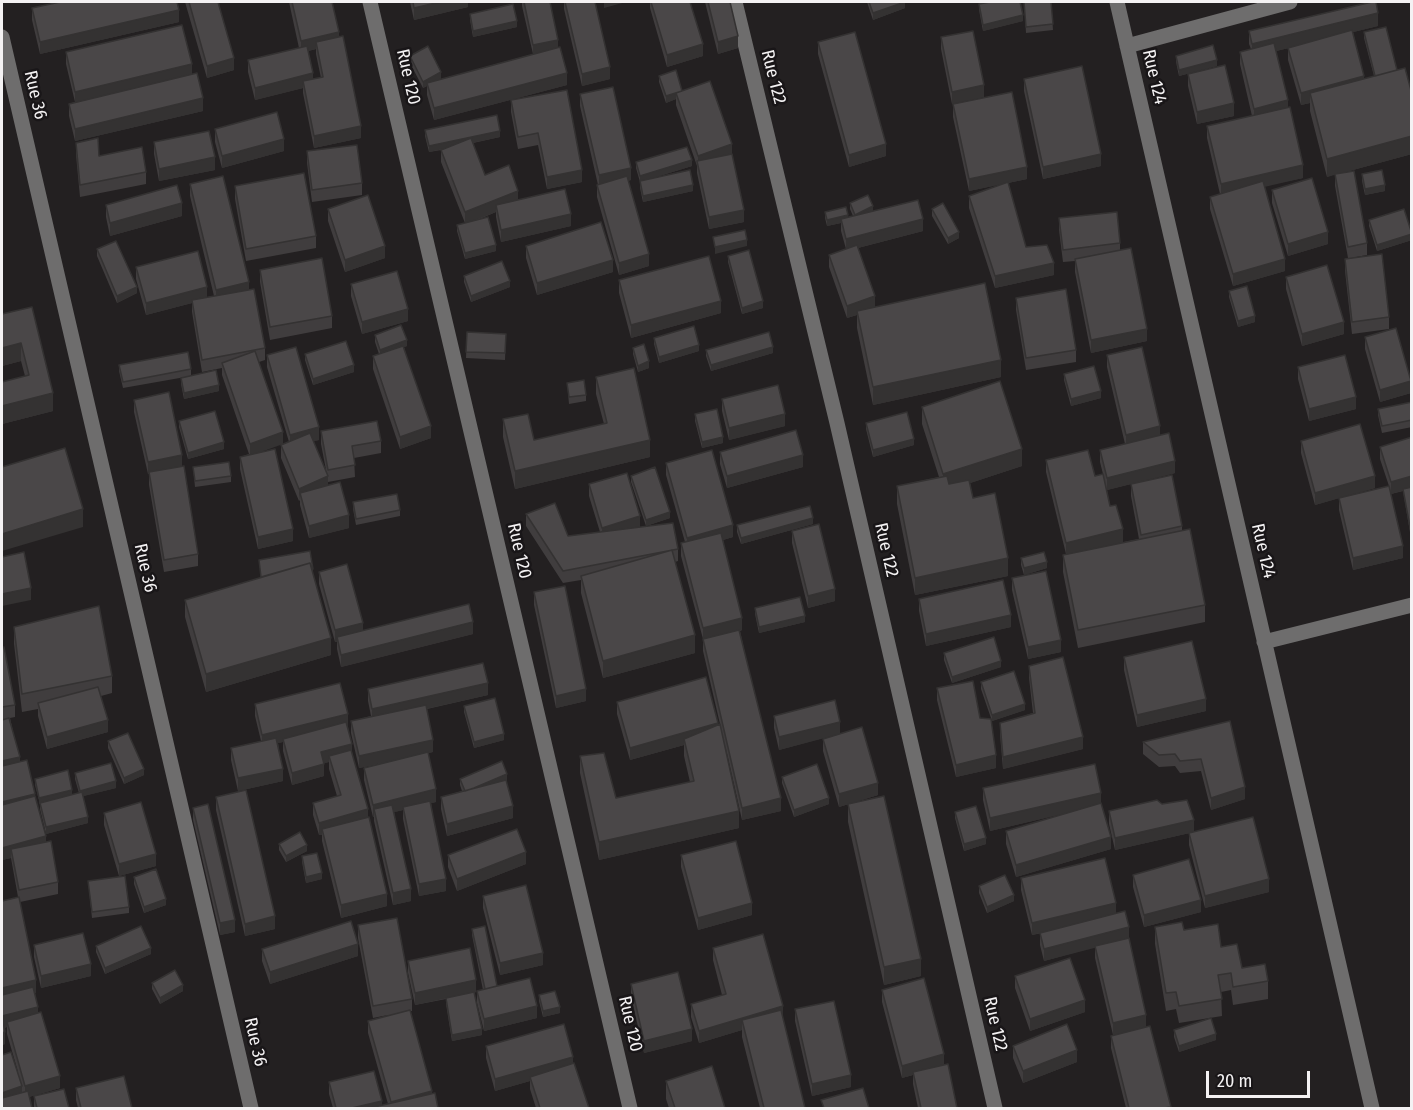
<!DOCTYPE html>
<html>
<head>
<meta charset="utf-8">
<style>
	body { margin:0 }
	#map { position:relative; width:1413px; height:1110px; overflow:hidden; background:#232021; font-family:"Fira Sans Condensed",sans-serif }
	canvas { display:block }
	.frame { position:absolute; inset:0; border:3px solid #f4f2f3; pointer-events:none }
	.scale { position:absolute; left:1206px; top:1071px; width:104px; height:27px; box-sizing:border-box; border:3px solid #f4f2f3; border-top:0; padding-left:8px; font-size:18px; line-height:21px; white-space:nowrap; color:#f4f2f3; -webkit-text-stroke:4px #191618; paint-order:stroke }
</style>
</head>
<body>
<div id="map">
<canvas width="1413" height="1110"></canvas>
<div class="frame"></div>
<div class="scale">20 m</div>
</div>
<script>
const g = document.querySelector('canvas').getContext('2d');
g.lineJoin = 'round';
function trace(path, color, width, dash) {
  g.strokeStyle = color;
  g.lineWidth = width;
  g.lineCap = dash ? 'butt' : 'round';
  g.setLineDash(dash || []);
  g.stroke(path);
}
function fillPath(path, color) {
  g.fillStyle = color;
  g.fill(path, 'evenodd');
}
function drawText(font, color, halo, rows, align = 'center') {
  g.font = font + ' "Fira Sans Condensed",sans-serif';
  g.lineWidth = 5;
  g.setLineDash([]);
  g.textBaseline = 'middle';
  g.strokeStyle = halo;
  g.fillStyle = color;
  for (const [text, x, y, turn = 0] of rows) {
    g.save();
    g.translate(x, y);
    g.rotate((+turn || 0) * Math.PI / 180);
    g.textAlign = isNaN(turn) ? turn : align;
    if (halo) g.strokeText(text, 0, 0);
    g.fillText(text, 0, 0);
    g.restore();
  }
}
trace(new Path2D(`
	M 370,2 L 630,1108
	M 735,2 L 837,423 L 995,1108
	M 1117,2 L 1372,1108
	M 2,37 L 251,1108
	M 1127,46 L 1290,2
	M 1264,642 L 1412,605`), '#6e6d6d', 15);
fillPath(new Path2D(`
	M 185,2 L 218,2 L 234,70 L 207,78 Z
	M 289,2 L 332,2 L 361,138 L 314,148 L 303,93 L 303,88 L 255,100 L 248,72 L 248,60 L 299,48 ZM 316,49 L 316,54 L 321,78 L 313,79 L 308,51 Z
	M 410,2 L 468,2 L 468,7 L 414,20 Z
	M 522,2 L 550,2 L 558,48 L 567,85 L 434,120 L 427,95 L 427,86 L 423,88 L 410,63 L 410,56 L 441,79 L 533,54 L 522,6 Z
	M 564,2 L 595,2 L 610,79 L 582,86 L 564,9 Z
	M 650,2 L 690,2 L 703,56 L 667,67 L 650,8 Z
	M 705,2 L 730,2 L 738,48 L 718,54 Z
	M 867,2 L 905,2 L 905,8 L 873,20 Z
	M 1024,2 L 1051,2 L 1053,30 L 1026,33 Z
	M 979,4 L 1023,21 L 983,31 L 979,10 Z
	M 32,8 L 179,22 L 40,54 L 32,20 Z
	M 470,14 L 517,27 L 473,37 L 470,20 Z
	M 1378,26 L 1353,32 L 1364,79 L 1374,76 L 1364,38 L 1364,32 L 1397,70 L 1412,94 L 1412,154 L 1338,174 L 1367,243 L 1367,255 L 1356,257 L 1389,317 L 1389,329 L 1352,334 L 1345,271 L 1345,259 L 1348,258 L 1335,186 L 1335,174 L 1327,177 L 1310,111 L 1310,103 L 1301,105 L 1288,60 L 1288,48 L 1301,45 L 1276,51 L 1303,178 L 1264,186 L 1285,271 L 1233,286 L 1210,209 L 1210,197 L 1220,194 L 1207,138 L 1207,126 L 1252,116 L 1240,64 L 1240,52 L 1251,49 L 1249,44 L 1249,31 Z
	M 941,37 L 984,97 L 952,104 L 941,49 Z
	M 818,42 L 886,156 L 849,167 L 818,54 Z
	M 66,52 L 192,74 L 203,111 L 75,141 L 69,116 L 69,104 L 75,102 L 66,64 Z
	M 1176,56 L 1217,66 L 1179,76 L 1176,62 Z
	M 1188,74 L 1234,116 L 1197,124 L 1188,86 Z
	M 659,76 L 682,91 L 732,154 L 744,222 L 709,229 L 697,173 L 697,166 L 676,105 L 676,99 L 666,103 L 659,82 Z
	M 1024,79 L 1101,166 L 1043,179 L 1024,91 Z
	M 580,94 L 631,180 L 628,181 L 649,266 L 619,275 L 597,197 L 597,185 L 598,185 L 580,106 Z
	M 511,100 L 582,182 L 547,189 L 538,145 L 518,149 L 511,112 Z
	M 953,104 L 1027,179 L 1008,183 L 1026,247 L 1054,275 L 995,288 L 969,208 L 969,196 L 1002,184 L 969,191 L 953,117 Z
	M 215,129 L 284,151 L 222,168 L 215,142 Z
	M 425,130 L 500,137 L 473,143 L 485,175 L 518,200 L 571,226 L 501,242 L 496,217 L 496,212 L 475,221 L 496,251 L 465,259 L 457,231 L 457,225 L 465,223 L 441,162 L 441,150 L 429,152 L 425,136 Z
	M 154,142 L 215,170 L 159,181 L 154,154 Z
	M 76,143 L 99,156 L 146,172 L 146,184 L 80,197 L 76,155 Z
	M 307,151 L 362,183 L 362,195 L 312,202 L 307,163 Z
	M 636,162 L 692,166 L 643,181 L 693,191 L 643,202 L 640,188 L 640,182 L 636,168 Z
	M 1362,174 L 1385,191 L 1365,195 L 1362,181 Z
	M 190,184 L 249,290 L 265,348 L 265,360 L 259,362 L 264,451 L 293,541 L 258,549 L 240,469 L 240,457 L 249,454 L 222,375 L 222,368 L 202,372 L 192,312 L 192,303 L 146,315 L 136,279 L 136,267 L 207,297 L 214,296 L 190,196 Z
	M 235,186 L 316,236 L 316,248 L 246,261 L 235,199 Z
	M 1272,190 L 1328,244 L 1288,256 L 1272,203 Z
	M 850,203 L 873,211 L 923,231 L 858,248 L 875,307 L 1001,377 L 873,405 L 857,328 L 857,315 L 847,318 L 829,267 L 829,255 L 846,249 L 841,231 L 841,223 L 827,226 L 825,218 L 825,212 L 848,217 L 853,216 L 850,209 Z
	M 106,205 L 182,216 L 110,236 L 106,217 Z
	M 328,209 L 385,258 L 345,272 L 328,221 Z
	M 932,209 L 959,238 L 948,244 L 932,216 Z
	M 1059,218 L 1120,243 L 1120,250 L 1147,341 L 1091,353 L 1075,272 L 1075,261 L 1063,262 L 1059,230 Z
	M 1369,220 L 1412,233 L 1412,240 L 1377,251 L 1369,226 Z
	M 526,246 L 613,272 L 537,295 L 526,258 Z
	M 97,249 L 137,293 L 117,303 L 97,256 Z
	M 728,256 L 763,308 L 742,314 L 728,262 Z
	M 260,270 L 332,316 L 332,328 L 270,340 L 260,282 Z
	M 464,276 L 510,287 L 471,302 L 464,282 Z
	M 1286,277 L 1344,334 L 1302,346 L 1286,289 Z
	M 619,280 L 721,313 L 631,338 L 619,293 Z
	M 351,284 L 408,321 L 362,334 L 351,296 Z
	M 1229,291 L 1255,322 L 1238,327 L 1229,297 Z
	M 1016,298 L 1076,350 L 1076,362 L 1026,370 L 1016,310 Z
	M 32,307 L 53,411 L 2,424 L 2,382 L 25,376 L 21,361 L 2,366 Z
	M 467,332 L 506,334 L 505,360 L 466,358 Z
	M 375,335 L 407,346 L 404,347 L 431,438 L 400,449 L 373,369 L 373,356 L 379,354 L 375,342 Z
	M 1365,337 L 1411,393 L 1380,402 L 1365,349 Z
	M 654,338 L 699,351 L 659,363 L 654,344 Z
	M 633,348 L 649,368 L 638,372 L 633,354 Z
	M 706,350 L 773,353 L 711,371 L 706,356 Z
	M 305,354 L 354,372 L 313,385 L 305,360 Z
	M 267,355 L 319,440 L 313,441 L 326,470 L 321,444 L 321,431 L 381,441 L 381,453 L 354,458 L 355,477 L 328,482 L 328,485 L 349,528 L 309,538 L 300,505 L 300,500 L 299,501 L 281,458 L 281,445 L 289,442 L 267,367 Z
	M 1107,355 L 1160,435 L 1175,473 L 1147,480 L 1182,526 L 1182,530 L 1205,605 L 1205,622 L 1078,648 L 1063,572 L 1063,555 L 1066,554 L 1046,472 L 1046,460 L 1095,476 L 1103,474 L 1100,462 L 1100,450 L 1125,444 L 1107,367 ZM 1131,484 L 1131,496 L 1139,539 L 1104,546 L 1123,542 L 1110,506 L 1107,490 Z
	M 119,365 L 191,369 L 191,376 L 123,388 L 119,371 Z
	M 1298,367 L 1356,409 L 1309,421 L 1298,379 Z
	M 1064,374 L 1101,398 L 1071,406 L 1064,380 Z
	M 596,377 L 650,457 L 515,489 L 503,437 L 503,419 L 534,440 L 604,424 L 596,394 Z
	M 181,378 L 219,391 L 184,399 L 181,384 Z
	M 567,383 L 586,395 L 586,401 L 569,404 Z
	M 722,399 L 785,426 L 729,440 L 722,411 Z
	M 134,400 L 182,466 L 198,554 L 198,566 L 164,572 L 149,485 L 149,474 L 148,474 L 134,412 Z
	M 1412,402 L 1412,427 L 1382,433 L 1378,415 L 1378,409 Z
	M 922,407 L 1022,466 L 970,483 L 973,498 L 1008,576 L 915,595 L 897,504 L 897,486 L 939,477 L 922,424 Z
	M 695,414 L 723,443 L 702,448 L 695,421 Z
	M 179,421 L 224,449 L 188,459 L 179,427 Z
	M 866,423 L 914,445 L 873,457 L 866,429 Z
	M 1412,437 L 1412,544 L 1403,491 L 1391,494 L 1389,487 L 1403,558 L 1353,570 L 1339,510 L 1339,498 L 1315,505 L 1301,453 L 1301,441 L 1375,488 L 1340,498 L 1389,486 L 1380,459 L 1380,447 Z
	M 720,452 L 803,467 L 727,488 L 720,464 Z
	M 666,463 L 733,537 L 723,540 L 742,630 L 740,631 L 781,811 L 742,820 L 726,749 L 739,828 L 599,860 L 580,773 L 580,756 L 616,798 L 690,782 L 684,756 L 684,745 L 630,760 L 617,714 L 617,702 L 718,725 L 720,724 L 703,651 L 703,639 L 681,556 L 681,543 L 685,542 L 666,475 Z
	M 193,467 L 231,476 L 231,482 L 195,487 Z
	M 631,476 L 670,518 L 646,526 L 631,482 Z
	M 589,484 L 640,527 L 678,549 L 678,561 L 675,562 L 695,653 L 603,678 L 581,593 L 581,580 L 563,583 L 526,526 L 526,514 L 568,536 L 600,532 L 589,496 Z
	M 353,502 L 400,510 L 400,516 L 356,525 L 353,509 Z
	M 813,524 L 741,544 L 737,532 L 737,525 Z
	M 792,531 L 835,601 L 808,608 L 792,543 Z
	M 1021,558 L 1047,568 L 1024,575 L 1021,565 Z
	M 259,560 L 313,569 L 313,574 L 331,655 L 206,692 L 185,617 L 185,600 L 261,578 Z
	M 319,572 L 363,631 L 473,634 L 341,667 L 337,649 L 337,642 L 335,642 L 319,584 Z
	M 1012,578 L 1061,652 L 1028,659 L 1012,590 Z
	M 534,592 L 586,701 L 556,708 L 534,605 Z
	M 919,599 L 1011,627 L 926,646 L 919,611 Z
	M 755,608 L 805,622 L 759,633 L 755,614 Z
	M 14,627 L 112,676 L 112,693 L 101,696 L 108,732 L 47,749 L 38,716 L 38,709 L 22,712 L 14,644 Z
	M 2,648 L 15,705 L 15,717 L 10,718 L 20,762 L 35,799 L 46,842 L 58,882 L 58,894 L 20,902 L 36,993 L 35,993 L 38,1013 L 60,1088 L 29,1097 L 2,1108 L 18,1072 L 7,1034 L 7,1027 L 4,1028 L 5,1044 L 2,1045 L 18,897 L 11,858 L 2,860 Z
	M 944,653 L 1001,667 L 952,683 L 944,660 Z
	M 1124,657 L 1206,711 L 1137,727 L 1124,670 Z
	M 1029,666 L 1083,749 L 1003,769 L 1000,735 L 1000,723 L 1033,713 L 1029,678 Z
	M 981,682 L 1025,710 L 992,721 L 981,689 Z
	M 937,688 L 980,718 L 996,768 L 956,777 L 937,700 Z
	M 368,689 L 488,695 L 427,709 L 433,752 L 428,753 L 436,802 L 431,803 L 446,891 L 419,896 L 403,819 L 403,810 L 394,812 L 411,901 L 393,905 L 374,821 L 374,817 L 373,817 L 364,780 L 364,768 L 385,763 L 359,768 L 351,733 L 351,721 L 371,716 L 368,701 Z
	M 255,704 L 348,727 L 352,752 L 368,818 L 387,906 L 341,918 L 322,841 L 322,835 L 319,835 L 313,815 L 313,803 L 337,796 L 329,769 L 329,762 L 324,763 L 324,776 L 292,785 L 283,751 L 283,742 L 278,743 L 283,781 L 238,791 L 231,760 L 231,748 L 261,741 L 255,716 Z
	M 464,706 L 504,740 L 474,748 L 464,712 Z
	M 774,716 L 840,734 L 878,795 L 839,807 L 823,751 L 823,739 L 834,735 L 779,750 L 774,728 Z
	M 1230,721 L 1245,799 L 1211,810 L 1201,771 L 1180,773 L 1175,766 L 1159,767 L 1143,754 L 1143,742 Z
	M 108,741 L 144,775 L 124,784 L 108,748 Z
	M 75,773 L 116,788 L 83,796 L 88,823 L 46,834 L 40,809 L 40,804 L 35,785 L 35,779 L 72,795 L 79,793 L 75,779 Z
	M 782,777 L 829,804 L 794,817 L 782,783 Z
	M 460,779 L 507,780 L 506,781 L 513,818 L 447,836 L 441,809 L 441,797 L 462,791 L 460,785 Z
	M 983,788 L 1101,803 L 1111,849 L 1016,877 L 1006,844 L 1006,831 L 1066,813 L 990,831 L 983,800 Z
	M 216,797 L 275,929 L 245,936 L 216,810 Z
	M 848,804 L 921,976 L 884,985 L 848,822 Z
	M 1162,804 L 1194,832 L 1115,850 L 1109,824 L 1109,811 Z
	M 193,808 L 235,932 L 220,935 L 193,820 Z
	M 955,812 L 986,844 L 964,851 L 955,818 Z
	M 104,813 L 156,866 L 119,876 L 104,825 Z
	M 1189,833 L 1269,892 L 1205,908 L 1189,845 Z
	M 279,844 L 307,851 L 286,862 L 279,850 Z
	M 448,855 L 526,864 L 457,891 L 448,867 Z
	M 681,855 L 752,915 L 698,930 L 681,867 Z
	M 302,856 L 322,879 L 306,883 L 302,862 Z
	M 1133,875 L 1201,912 L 1144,927 L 1133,887 Z
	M 134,877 L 166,905 L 144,913 L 134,884 Z
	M 1021,878 L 1116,913 L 1129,938 L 1146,1027 L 1171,1108 L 1126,1108 L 1111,1048 L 1111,1036 L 1138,1029 L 1113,1035 L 1095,958 L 1095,947 L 1044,961 L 1040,945 L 1040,933 L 1042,933 L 1032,935 L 1021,890 Z
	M 88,881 L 129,907 L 129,913 L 92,918 Z
	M 979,886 L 1014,901 L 987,913 L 979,893 Z
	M 483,896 L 543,965 L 500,975 L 483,908 Z
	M 358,925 L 412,999 L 412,1011 L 410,1011 L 432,1094 L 438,1108 L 333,1108 L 329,1094 L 329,1082 L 382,1106 L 388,1104 L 368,1033 L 368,1021 L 388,1015 L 373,1018 L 358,938 Z
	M 1155,927 L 1184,930 L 1221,947 L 1242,968 L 1268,981 L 1268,999 L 1233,1005 L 1231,990 L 1221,992 L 1222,1016 L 1179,1023 L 1176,1009 L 1166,1011 L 1155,944 Z
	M 472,929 L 497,986 L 537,1018 L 484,1031 L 477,1003 L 477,991 L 483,990 L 472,935 Z
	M 34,945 L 91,976 L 41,988 L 34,957 Z
	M 96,946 L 151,954 L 105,974 L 96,952 Z
	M 713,948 L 783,1018 L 805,1108 L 760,1108 L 742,1037 L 742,1030 L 699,1043 L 691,1017 L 691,1004 L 722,995 L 713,960 Z
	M 262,949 L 358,956 L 270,984 L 262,961 Z
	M 408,961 L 476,992 L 474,993 L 482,1035 L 452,1041 L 446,1004 L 446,999 L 415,1005 L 408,973 Z
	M 1015,976 L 1085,1012 L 1030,1031 L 1015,988 Z
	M 152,983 L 183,991 L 160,1004 L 152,989 Z
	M 631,984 L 692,1041 L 644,1053 L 631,996 Z
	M 882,990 L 944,1065 L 957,1108 L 918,1108 L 913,1084 L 913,1075 L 902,1078 L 882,1002 Z
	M 539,995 L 560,1013 L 543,1017 L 539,1001 Z
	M 795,1009 L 851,1087 L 812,1096 L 795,1021 Z
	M 1174,1030 L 1216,1040 L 1179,1052 L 1174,1037 Z
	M 486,1046 L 589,1108 L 536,1108 L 530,1089 L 530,1081 L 495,1091 L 486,1058 Z
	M 1013,1046 L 1077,1062 L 1023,1083 L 1013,1058 Z
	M 666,1081 L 725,1108 L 669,1108 L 666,1099 Z
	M 76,1088 L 132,1108 L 78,1108 L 76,1100 Z
	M 34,1096 L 69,1108 L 34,1108 Z`), '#403d3e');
fillPath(new Path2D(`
	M 440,2 L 468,2 L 468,7 L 414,20 L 414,8 Z
	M 604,2 L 626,2 L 604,8 Z
	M 905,2 L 905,8 L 873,20 L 873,13 Z
	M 179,10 L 179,22 L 40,54 L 40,42 Z
	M 1378,13 L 1378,26 L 1252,57 L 1252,44 Z
	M 1023,15 L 1023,21 L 983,31 L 983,25 Z
	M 517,21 L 517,27 L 473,37 L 473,31 Z
	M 339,32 L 339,44 L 316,42 L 316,49 L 301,53 L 301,41 Z
	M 738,36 L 738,48 L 718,54 L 718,42 Z
	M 558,40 L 558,52 L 533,57 L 533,45 Z
	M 703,44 L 703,56 L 667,67 L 667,55 Z
	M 234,58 L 234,70 L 207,78 L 207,66 Z
	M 1217,60 L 1217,66 L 1179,76 L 1179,70 Z
	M 192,64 L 192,76 L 75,104 L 75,92 Z
	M 610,67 L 610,79 L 582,86 L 582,74 Z
	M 441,72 L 441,79 L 427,83 L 427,86 L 423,88 L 423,82 Z
	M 313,73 L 313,85 L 303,81 L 303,88 L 255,100 L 255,88 Z
	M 567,73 L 567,85 L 434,120 L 434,108 Z
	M 1364,76 L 1364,88 L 1310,93 L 1310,103 L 1301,105 L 1301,93 Z
	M 984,85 L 984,97 L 952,104 L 952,92 Z
	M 676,93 L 676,99 L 666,103 L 666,96 Z
	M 203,98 L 203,111 L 75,141 L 75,129 Z
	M 1288,100 L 1288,112 L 1254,121 L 1254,109 Z
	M 1234,103 L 1234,116 L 1197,124 L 1197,112 Z
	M 361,126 L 361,138 L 314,148 L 314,136 Z
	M 500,131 L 500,137 L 429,152 L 429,146 Z
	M 1412,136 L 1412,154 L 1327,177 L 1327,159 Z
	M 284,139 L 284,151 L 222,168 L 222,156 Z
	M 732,144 L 732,156 L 698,165 L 698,156 Z
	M 886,144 L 886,156 L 849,167 L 849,155 Z
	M 1101,154 L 1101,166 L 1043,179 L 1043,167 Z
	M 215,157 L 215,170 L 159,181 L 159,169 Z
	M 692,160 L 692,166 L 640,182 L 640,176 Z
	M 1303,165 L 1303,178 L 1221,197 L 1221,184 Z
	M 1027,167 L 1027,179 L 969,191 L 969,179 Z
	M 631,168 L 631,180 L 599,187 L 599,175 Z
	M 582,170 L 582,182 L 547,189 L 547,177 Z
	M 693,185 L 693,191 L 643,202 L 643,196 Z
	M 1385,185 L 1385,191 L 1365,195 L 1365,189 Z
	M 518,191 L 518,203 L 496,205 L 496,212 L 465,224 L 465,212 Z
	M 182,203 L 182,216 L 110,236 L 110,223 Z
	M 873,206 L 873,212 L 855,221 L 855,215 Z
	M 744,210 L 744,222 L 709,229 L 709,217 Z
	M 571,214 L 571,226 L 501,242 L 501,230 Z
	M 848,215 L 848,221 L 841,219 L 841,223 L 827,226 L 827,220 Z
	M 923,219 L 923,231 L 846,251 L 846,239 Z
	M 959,232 L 959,238 L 948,244 L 948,238 Z
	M 1328,232 L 1328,244 L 1288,256 L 1288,244 Z
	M 1412,234 L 1412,240 L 1377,251 L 1377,245 Z
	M 747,240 L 747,246 L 715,254 L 715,247 Z
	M 496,245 L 496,251 L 465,259 L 465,253 Z
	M 385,246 L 385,258 L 345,272 L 345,260 Z
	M 649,254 L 649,266 L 619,275 L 619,263 Z
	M 1285,259 L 1285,271 L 1233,286 L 1233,274 Z
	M 613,260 L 613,272 L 537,295 L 537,283 Z
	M 1054,263 L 1054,275 L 995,288 L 995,276 Z
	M 510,281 L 510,287 L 471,302 L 471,296 Z
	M 249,282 L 249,294 L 216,302 L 216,290 Z
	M 137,287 L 137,293 L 117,303 L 117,296 Z
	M 207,287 L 207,299 L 192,300 L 192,303 L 146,315 L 146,303 Z
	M 875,296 L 875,308 L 857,311 L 857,315 L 847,318 L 847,306 Z
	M 721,301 L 721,313 L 631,338 L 631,325 Z
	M 763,301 L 763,308 L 742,314 L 742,308 Z
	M 408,309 L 408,321 L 362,334 L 362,322 Z
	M 1255,316 L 1255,322 L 1238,327 L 1238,321 Z
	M 1344,322 L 1344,334 L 1302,346 L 1302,334 Z
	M 1147,329 L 1147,341 L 1091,353 L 1091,340 Z
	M 407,340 L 407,346 L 380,356 L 380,350 Z
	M 21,343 L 21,361 L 2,366 L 2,348 Z
	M 699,345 L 699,351 L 659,363 L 659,357 Z
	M 773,347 L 773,353 L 711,371 L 711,365 Z
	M 1001,360 L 1001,377 L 873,405 L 873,387 Z
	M 649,361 L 649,368 L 638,372 L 638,366 Z
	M 354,365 L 354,372 L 313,385 L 313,379 Z
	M 1411,381 L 1411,393 L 1380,402 L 1380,390 Z
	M 219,385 L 219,391 L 184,399 L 184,393 Z
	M 1101,391 L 1101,398 L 1071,406 L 1071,399 Z
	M 53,393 L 53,411 L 2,424 L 2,406 Z
	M 1356,397 L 1356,409 L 1309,421 L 1309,409 Z
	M 785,414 L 785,426 L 729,440 L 729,428 Z
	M 431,426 L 431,438 L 400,449 L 400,437 Z
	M 1160,426 L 1160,438 L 1126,447 L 1126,435 Z
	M 319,427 L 319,440 L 290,448 L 290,435 Z
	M 283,432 L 283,444 L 250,456 L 250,444 Z
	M 723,437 L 723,443 L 702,448 L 702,442 Z
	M 914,439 L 914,445 L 873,457 L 873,450 Z
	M 650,440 L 650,457 L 515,489 L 515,471 Z
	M 224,442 L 224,449 L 188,459 L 188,453 Z
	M 1022,449 L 1022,466 L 943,492 L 943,474 Z
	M 182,455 L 182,467 L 148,474 L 148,462 Z
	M 803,455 L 803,467 L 727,488 L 727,476 Z
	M 1175,461 L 1175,473 L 1107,490 L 1107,478 Z
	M 328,476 L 328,488 L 300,493 L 299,501 L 299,489 Z
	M 1375,476 L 1375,488 L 1315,505 L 1315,493 Z
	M 1412,476 L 1412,488 L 1391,494 L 1391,482 Z
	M 83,509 L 83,527 L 2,551 L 2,534 Z
	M 670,512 L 670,518 L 646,526 L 646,520 Z
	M 349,515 L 349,528 L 309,538 L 309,526 Z
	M 640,516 L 640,528 L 602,540 L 602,528 Z
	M 813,518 L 813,524 L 741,544 L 741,538 Z
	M 733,525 L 733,537 L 687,550 L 687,538 Z
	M 293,529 L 293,541 L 258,549 L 258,537 Z
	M 1123,529 L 1123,542 L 1066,556 L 1066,543 Z
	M 1403,546 L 1403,558 L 1353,570 L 1353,558 Z
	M 1008,558 L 1008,576 L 915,595 L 915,578 Z
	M 1047,562 L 1047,568 L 1024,575 L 1024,568 Z
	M 31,588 L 31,600 L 2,606 L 2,594 Z
	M 835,589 L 835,601 L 808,608 L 808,596 Z
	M 1011,615 L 1011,627 L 926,646 L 926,634 Z
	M 805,616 L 805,622 L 759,633 L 759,627 Z
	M 742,618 L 742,630 L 703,640 L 703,628 Z
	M 473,622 L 473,634 L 341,667 L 341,655 Z
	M 363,623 L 363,635 L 337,637 L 337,642 L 335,642 L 335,630 Z
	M 695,635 L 695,653 L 603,678 L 603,661 Z
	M 331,638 L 331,655 L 206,692 L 206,674 Z
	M 1061,640 L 1061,652 L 1028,659 L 1028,647 Z
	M 1001,661 L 1001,667 L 952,683 L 952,677 Z
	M 488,683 L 488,695 L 372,721 L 372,709 Z
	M 586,689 L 586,701 L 556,708 L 556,696 Z
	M 1206,699 L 1206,711 L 1137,727 L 1137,715 Z
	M 1025,704 L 1025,710 L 992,721 L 992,715 Z
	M 348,714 L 348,727 L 283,742 L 283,739 L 283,742 L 262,747 L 262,735 Z
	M 108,720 L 108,732 L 47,749 L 47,737 Z
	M 840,722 L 840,734 L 779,750 L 779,737 Z
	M 718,723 L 718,736 L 684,739 L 684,745 L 630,760 L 630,748 Z
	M 504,734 L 504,740 L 474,748 L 474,742 Z
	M 1083,737 L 1083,749 L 1003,769 L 1003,757 Z
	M 433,740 L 433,752 L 359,768 L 359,756 Z
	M 352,744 L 352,756 L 329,756 L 329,762 L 321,764 L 321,752 Z
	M 996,755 L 996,768 L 956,777 L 956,765 Z
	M 20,757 L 20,763 L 2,768 L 2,761 Z
	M 324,764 L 324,776 L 292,785 L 292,773 Z
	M 144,769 L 144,775 L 124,784 L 124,778 Z
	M 283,769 L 283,781 L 238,791 L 238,778 Z
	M 507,774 L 507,780 L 465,798 L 465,792 Z
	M 116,781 L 116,788 L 80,797 L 80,791 Z
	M 878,783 L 878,795 L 839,807 L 839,794 Z
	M 1245,787 L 1245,799 L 1211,810 L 1211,798 Z
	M 436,789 L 436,802 L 404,810 L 403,807 L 403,810 L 376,817 L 374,809 L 374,817 L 373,817 L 373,805 Z
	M 72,790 L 72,796 L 39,804 L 39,798 Z
	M 1101,793 L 1101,805 L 990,831 L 990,818 Z
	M 35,794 L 35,800 L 2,808 L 2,802 Z
	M 781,798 L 781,811 L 742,820 L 742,808 Z
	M 829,798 L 829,804 L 794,817 L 794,810 Z
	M 513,806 L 513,818 L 447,836 L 447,824 Z
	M 368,809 L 368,821 L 322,829 L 322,835 L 319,835 L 319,823 Z
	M 739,811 L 739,828 L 599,860 L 599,842 Z
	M 88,817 L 88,823 L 46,834 L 46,827 Z
	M 1194,820 L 1194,832 L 1115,850 L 1115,838 Z
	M 46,836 L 46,848 L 11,849 L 11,858 L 2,860 L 2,848 Z
	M 1111,837 L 1111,849 L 1016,877 L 1016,865 Z
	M 986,838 L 986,844 L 964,851 L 964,844 Z
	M 307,845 L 307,851 L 286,862 L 286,856 Z
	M 526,852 L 526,864 L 457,891 L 457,879 Z
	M 156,854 L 156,866 L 119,876 L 119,864 Z
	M 322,873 L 322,879 L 306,883 L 306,877 Z
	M 446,879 L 446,891 L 419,896 L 419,884 Z
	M 1269,879 L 1269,892 L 1205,908 L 1205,896 Z
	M 411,889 L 411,901 L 393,905 L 393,893 Z
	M 387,894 L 387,906 L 341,918 L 341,905 Z
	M 1014,895 L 1014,901 L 987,913 L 987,907 Z
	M 166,899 L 166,905 L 144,913 L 144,907 Z
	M 1201,900 L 1201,912 L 1144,927 L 1144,915 Z
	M 752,903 L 752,915 L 698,930 L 698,918 Z
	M 1116,903 L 1116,915 L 1032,935 L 1032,923 Z
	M 275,916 L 275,929 L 245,936 L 245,924 Z
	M 235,920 L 235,932 L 220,935 L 220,923 Z
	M 1129,927 L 1129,939 L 1044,961 L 1044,949 Z
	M 358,944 L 358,956 L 270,984 L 270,972 Z
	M 151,948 L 151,954 L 105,974 L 105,968 Z
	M 543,953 L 543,965 L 500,975 L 500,963 Z
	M 921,959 L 921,976 L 884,985 L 884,967 Z
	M 91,964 L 91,976 L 41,988 L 41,976 Z
	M 36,980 L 36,993 L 2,1000 L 2,988 Z
	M 476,980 L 476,992 L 415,1005 L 415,993 Z
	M 183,985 L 183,991 L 160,1004 L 160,998 Z
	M 1085,1000 L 1085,1012 L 1030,1031 L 1030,1019 Z
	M 537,1006 L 537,1018 L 484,1031 L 484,1019 Z
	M 783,1006 L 783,1018 L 742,1020 L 742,1030 L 699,1043 L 699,1031 Z
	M 38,1007 L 38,1019 L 7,1022 L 7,1027 L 2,1028 L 2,1016 Z
	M 560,1007 L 560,1013 L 543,1017 L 543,1011 Z
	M 1146,1015 L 1146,1028 L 1113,1035 L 1113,1023 Z
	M 482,1029 L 482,1035 L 452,1041 L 452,1035 Z
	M 692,1029 L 692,1041 L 644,1053 L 644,1041 Z
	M 5,1032 L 5,1044 L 2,1045 L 2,1033 Z
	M 1216,1034 L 1216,1040 L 1179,1052 L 1179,1046 Z
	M 1077,1050 L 1077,1062 L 1023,1083 L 1023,1071 Z
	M 944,1054 L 944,1066 L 913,1072 L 913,1075 L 902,1078 L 902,1066 Z
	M 573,1057 L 573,1069 L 530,1077 L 530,1081 L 495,1091 L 495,1079 Z
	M 851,1075 L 851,1087 L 812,1096 L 812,1084 Z
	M 60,1076 L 60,1088 L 25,1098 L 25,1086 Z
	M 22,1086 L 22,1098 L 2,1105 L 2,1093 Z
	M 432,1091 L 432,1103 L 391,1108 L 391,1102 Z
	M 382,1101 L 382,1108 L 352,1108 Z`), '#343232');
const building = new Path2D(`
	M 60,2 L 177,2 L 179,10 L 40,42 L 32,8 Z
	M 189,2 L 218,2 L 234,58 L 207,66 Z
	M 292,2 L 332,2 L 339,32 L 301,41 Z
	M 413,2 L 440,2 L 414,8 Z
	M 524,2 L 550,2 L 558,40 L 533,45 Z
	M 565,2 L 595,2 L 610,67 L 582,74 Z
	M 651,2 L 690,2 L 703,44 L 667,55 Z
	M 708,2 L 730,2 L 738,36 L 718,42 Z
	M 869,2 L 905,2 L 873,13 Z
	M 990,2 L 1020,2 L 1023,15 L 983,25 L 979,4 Z
	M 1024,2 L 1051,2 L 1053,24 L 1026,27 Z
	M 1372,2 L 1376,2 L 1378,13 L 1252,44 L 1249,31 Z
	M 513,4 L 517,21 L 473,31 L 470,14 Z
	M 182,25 L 192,64 L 75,92 L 66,52 Z
	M 1386,27 L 1397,70 L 1375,76 L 1364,32 Z
	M 1352,30 L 1364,76 L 1301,93 L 1288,48 Z
	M 973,31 L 984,85 L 952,92 L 941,37 Z
	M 855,32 L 886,144 L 849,155 L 818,42 Z
	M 343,36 L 361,126 L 314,136 L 303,81 L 323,77 L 316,42 Z
	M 1274,43 L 1288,100 L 1254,109 L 1240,52 Z
	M 1213,45 L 1217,60 L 1179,70 L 1176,56 Z
	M 307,46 L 313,73 L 255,88 L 248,60 Z
	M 428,46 L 441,72 L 423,82 L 410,56 Z
	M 560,47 L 567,73 L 434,108 L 427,83 Z
	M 1225,65 L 1234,103 L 1197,112 L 1188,74 Z
	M 1082,66 L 1101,154 L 1043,167 L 1024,79 Z
	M 1405,68 L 1412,94 L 1412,136 L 1327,159 L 1310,93 Z
	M 676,70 L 682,91 L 666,96 L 659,76 Z
	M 197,73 L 203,98 L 75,129 L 69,104 Z
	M 710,81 L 732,144 L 698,156 L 676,93 Z
	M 613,87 L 631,168 L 599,175 L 580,94 Z
	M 567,90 L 582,170 L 547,177 L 538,133 L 518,137 L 511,100 Z
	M 1012,92 L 1027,167 L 969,179 L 953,104 Z
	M 1290,107 L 1303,165 L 1221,184 L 1207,126 Z
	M 277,112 L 284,139 L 222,156 L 215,129 Z
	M 497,115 L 500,131 L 429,146 L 425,130 Z
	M 209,131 L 215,157 L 159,169 L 154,142 Z
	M 98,138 L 99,156 L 142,147 L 146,172 L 80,185 L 76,143 Z
	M 471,138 L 485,175 L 509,165 L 518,191 L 465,212 L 441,150 Z
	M 357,145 L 362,183 L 312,190 L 307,151 Z
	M 687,147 L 692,160 L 640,176 L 636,162 Z
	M 732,154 L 744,210 L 709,217 L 697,161 Z
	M 690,170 L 693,185 L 643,196 L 640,181 Z
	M 1382,170 L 1385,185 L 1365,189 L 1362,174 Z
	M 1354,171 L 1367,243 L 1348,247 L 1335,174 Z
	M 304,173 L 316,236 L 246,249 L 235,186 Z
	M 223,176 L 249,282 L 216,290 L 190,184 Z
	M 627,176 L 649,254 L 619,263 L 597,185 Z
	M 1312,178 L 1328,232 L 1288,244 L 1272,190 Z
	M 1263,181 L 1285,259 L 1233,274 L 1210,197 Z
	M 1008,182 L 1026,247 L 1047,245 L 1054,263 L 995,276 L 969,196 Z
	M 177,185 L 182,203 L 110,223 L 106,205 Z
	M 565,189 L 571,214 L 501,230 L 496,205 Z
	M 368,195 L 385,246 L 345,260 L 328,209 Z
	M 868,195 L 873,206 L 855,215 L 850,203 Z
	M 918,200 L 923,219 L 846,239 L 841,219 Z
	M 943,203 L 959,232 L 948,238 L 932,209 Z
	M 846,207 L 848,215 L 827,220 L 825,212 Z
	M 1404,209 L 1412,234 L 1377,245 L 1369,220 Z
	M 1117,212 L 1120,243 L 1063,250 L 1059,218 Z
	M 488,217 L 496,245 L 465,253 L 457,225 Z
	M 601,222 L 613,260 L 537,283 L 526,246 Z
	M 745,230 L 747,240 L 715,247 L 713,237 Z
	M 116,241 L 137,287 L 117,296 L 97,249 Z
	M 857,245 L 875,296 L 847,306 L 829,255 Z
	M 1131,248 L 1147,329 L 1091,340 L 1075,259 Z
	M 749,250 L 763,301 L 742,308 L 728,256 Z
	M 198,251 L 207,287 L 146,303 L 136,267 Z
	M 1382,254 L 1389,317 L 1352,322 L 1345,259 Z
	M 709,256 L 721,301 L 631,325 L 619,280 Z
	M 322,258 L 332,316 L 270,327 L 260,270 Z
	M 502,261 L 510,281 L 471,296 L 464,276 Z
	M 1327,265 L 1344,322 L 1302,334 L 1286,277 Z
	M 397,271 L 408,309 L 362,322 L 351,284 Z
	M 985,283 L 1001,360 L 873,387 L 857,311 Z
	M 1247,286 L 1255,316 L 1238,321 L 1229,291 Z
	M 254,289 L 265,348 L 202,360 L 192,300 Z
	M 1066,289 L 1076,350 L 1026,358 L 1016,298 Z
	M 32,307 L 53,393 L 2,406 L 2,382 L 29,375 L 21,343 L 2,348 L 2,314 Z
	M 401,325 L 407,340 L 380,350 L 375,335 Z
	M 694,326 L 699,345 L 659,357 L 654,338 Z
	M 1396,328 L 1411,381 L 1380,390 L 1365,337 Z
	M 467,332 L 506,334 L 505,353 L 466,352 Z
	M 769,332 L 773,347 L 711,365 L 706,350 Z
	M 346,341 L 354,365 L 313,379 L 305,354 Z
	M 644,344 L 649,361 L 638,366 L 633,348 Z
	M 403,346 L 431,426 L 400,437 L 373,356 Z
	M 296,347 L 319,427 L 290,435 L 267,355 Z
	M 1142,347 L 1160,426 L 1126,435 L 1107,355 Z
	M 255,351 L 283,432 L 250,444 L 222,363 Z
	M 188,352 L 191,369 L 123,382 L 119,365 Z
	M 1345,355 L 1356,397 L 1309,409 L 1298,367 Z
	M 1094,366 L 1101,391 L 1071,399 L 1064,374 Z
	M 634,368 L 650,440 L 515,471 L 503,419 L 528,414 L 534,440 L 607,423 L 596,377 Z
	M 216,370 L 219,385 L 184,393 L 181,378 Z
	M 584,380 L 586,395 L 569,397 L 567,383 Z
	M 1000,381 L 1022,449 L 943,474 L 922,407 Z
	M 778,385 L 785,414 L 729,428 L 722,399 Z
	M 169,392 L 182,455 L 148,462 L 134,400 Z
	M 1412,402 L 1412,420 L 1382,426 L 1378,409 Z
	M 717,409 L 723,437 L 702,442 L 695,414 Z
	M 215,411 L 224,442 L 188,453 L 179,421 Z
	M 907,412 L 914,439 L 873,450 L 866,423 Z
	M 377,421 L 381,441 L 352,446 L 355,465 L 328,470 L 321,431 Z
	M 1360,424 L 1375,476 L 1315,493 L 1301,441 Z
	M 796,430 L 803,455 L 727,476 L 720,452 Z
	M 310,433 L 328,476 L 299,489 L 281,445 Z
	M 1169,433 L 1175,461 L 1107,478 L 1100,450 Z
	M 1412,437 L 1412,476 L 1391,482 L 1380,447 Z
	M 65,448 L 83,509 L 2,534 L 2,467 Z
	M 275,449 L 293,529 L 258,537 L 240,457 Z
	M 712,450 L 733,525 L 687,538 L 666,463 Z
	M 1088,450 L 1095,476 L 1103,474 L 1110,506 L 1116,505 L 1123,529 L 1066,543 L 1046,460 Z
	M 229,462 L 231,476 L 195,481 L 193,467 Z
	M 184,466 L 198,554 L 164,560 L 149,472 Z
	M 655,467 L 670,512 L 646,520 L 631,476 Z
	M 627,473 L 640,516 L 602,528 L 589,484 Z
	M 1172,475 L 1182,526 L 1141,535 L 1131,484 Z
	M 947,476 L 949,484 L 969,480 L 973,498 L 995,493 L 1008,558 L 915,578 L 897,486 Z
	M 340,482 L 349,515 L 309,526 L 300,493 Z
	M 1389,486 L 1403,546 L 1353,558 L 1339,498 Z
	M 1412,487 L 1412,538 L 1403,489 Z
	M 397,494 L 400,510 L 356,519 L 353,502 Z
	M 555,503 L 568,536 L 673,523 L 678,549 L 563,571 L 526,514 Z
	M 810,506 L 813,518 L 741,538 L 737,525 Z
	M 819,524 L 835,589 L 808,596 L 792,531 Z
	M 1190,529 L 1205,605 L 1078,630 L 1063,555 Z
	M 721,533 L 742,618 L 703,628 L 681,543 Z
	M 672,550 L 695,635 L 603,661 L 581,576 Z
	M 310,551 L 313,569 L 312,569 L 310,563 L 261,577 L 259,560 Z
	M 24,552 L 31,588 L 2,594 L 2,557 Z
	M 1044,552 L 1047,562 L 1024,568 L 1021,558 Z
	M 310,563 L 331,638 L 206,674 L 185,600 Z
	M 347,564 L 363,623 L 335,630 L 319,572 Z
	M 1046,571 L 1061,640 L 1028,647 L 1012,578 Z
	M 1003,580 L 1011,615 L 926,634 L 919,599 Z
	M 565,586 L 586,689 L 556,696 L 534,592 Z
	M 800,597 L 805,616 L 759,627 L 755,608 Z
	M 469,604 L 473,622 L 341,655 L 337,637 Z
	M 99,606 L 112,676 L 22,694 L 14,627 Z
	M 739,630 L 781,798 L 742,808 L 703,639 Z
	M 994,637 L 1001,661 L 952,677 L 944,653 Z
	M 1192,641 L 1206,699 L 1137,715 L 1124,657 Z
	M 4,647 L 15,705 L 2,707 L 2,648 Z
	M 1063,657 L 1083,737 L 1003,757 L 1000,723 L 1035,713 L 1029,666 Z
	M 483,663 L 488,683 L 372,709 L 368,689 Z
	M 1014,671 L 1025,704 L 992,715 L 981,682 Z
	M 706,677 L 718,723 L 630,748 L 617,702 Z
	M 973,681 L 980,718 L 991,719 L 996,755 L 956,765 L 937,688 Z
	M 340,683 L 348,714 L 262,735 L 255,704 Z
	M 98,687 L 108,720 L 47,737 L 38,703 Z
	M 495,698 L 504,734 L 474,742 L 464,706 Z
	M 835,700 L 840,722 L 779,737 L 774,716 Z
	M 426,705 L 433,740 L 359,756 L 351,721 Z
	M 9,718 L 20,757 L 2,761 L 2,720 Z
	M 1230,721 L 1245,787 L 1211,798 L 1201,759 L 1180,761 L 1175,754 L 1159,755 L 1143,742 Z
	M 346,722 L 352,744 L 321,752 L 324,764 L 292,773 L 283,739 Z
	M 720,724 L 739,811 L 599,842 L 580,756 L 604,753 L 616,798 L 694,781 L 684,739 Z
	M 862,727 L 878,783 L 839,794 L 823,739 Z
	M 128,733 L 144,769 L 124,778 L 108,741 Z
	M 276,738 L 283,769 L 238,778 L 231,748 Z
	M 351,750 L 368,809 L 319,823 L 313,803 L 341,795 L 329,756 Z
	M 428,752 L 436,789 L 373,805 L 364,768 Z
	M 27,760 L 35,794 L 2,802 L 2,766 Z
	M 502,761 L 507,774 L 474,788 L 465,791 L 460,779 Z
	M 111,763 L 116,781 L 80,791 L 75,773 Z
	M 817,764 L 829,798 L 794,810 L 782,777 Z
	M 1095,764 L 1101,793 L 990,818 L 983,788 Z
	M 68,770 L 72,790 L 39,798 L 35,779 Z
	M 506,780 L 513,806 L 447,824 L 441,797 Z
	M 246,790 L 275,916 L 245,924 L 216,797 Z
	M 82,792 L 88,817 L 46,827 L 40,803 Z
	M 35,796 L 46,836 L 2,848 L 2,805 Z
	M 884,796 L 921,959 L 884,967 L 848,804 Z
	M 1157,800 L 1162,804 L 1187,800 L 1194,820 L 1115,838 L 1109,811 Z
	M 430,801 L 446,879 L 419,884 L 403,807 Z
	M 141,802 L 156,854 L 119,864 L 104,813 Z
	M 1101,803 L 1111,837 L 1016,865 L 1006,831 Z
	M 208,804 L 235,920 L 220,923 L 193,808 Z
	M 392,805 L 411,889 L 393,893 L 374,809 Z
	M 976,806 L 986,838 L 964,844 L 955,812 Z
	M 369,817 L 387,894 L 341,905 L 322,829 Z
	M 1253,817 L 1269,879 L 1205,896 L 1189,833 Z
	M 517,829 L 526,852 L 457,879 L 448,855 Z
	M 300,832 L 307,845 L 286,856 L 279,844 Z
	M 51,841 L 58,882 L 19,890 L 11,849 Z
	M 736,841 L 752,903 L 698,918 L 681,855 Z
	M 317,853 L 322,873 L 306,877 L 302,856 Z
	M 1105,858 L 1116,903 L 1032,923 L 1021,878 Z
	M 1189,859 L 1201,900 L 1144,915 L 1133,875 Z
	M 156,869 L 166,899 L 144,907 L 134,877 Z
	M 1005,875 L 1014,895 L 987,907 L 979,886 Z
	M 125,876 L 129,907 L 92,912 L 88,881 Z
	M 526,885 L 543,953 L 500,963 L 483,896 Z
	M 19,897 L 36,980 L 2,988 L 2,901 Z
	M 1125,911 L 1129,927 L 1044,949 L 1040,933 Z
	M 397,918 L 412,999 L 373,1006 L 358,925 Z
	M 351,921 L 358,944 L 270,972 L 262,949 Z
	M 1182,922 L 1184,930 L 1218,924 L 1221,947 L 1237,944 L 1242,968 L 1265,964 L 1268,981 L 1233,987 L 1231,973 L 1218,975 L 1222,999 L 1179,1006 L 1176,992 L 1166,993 L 1155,927 Z
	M 141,926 L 151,948 L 105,968 L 96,946 Z
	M 485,926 L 497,986 L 485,989 L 472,929 Z
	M 83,933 L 91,964 L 41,976 L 34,945 Z
	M 763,934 L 783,1006 L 699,1031 L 691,1004 L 726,994 L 713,948 Z
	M 1129,938 L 1146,1015 L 1113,1023 L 1095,946 Z
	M 470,948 L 476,980 L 415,993 L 408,961 Z
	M 1070,958 L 1085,1000 L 1030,1019 L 1015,976 Z
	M 175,970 L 183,985 L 160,998 L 152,983 Z
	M 678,972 L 692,1029 L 644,1041 L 631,984 Z
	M 530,978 L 537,1006 L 484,1019 L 477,991 Z
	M 924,978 L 944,1054 L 902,1066 L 882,990 Z
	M 33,987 L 38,1007 L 2,1016 L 5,1032 L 2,1033 L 2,995 Z
	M 555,991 L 560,1007 L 543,1011 L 539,995 Z
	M 474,992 L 482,1029 L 452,1035 L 446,998 Z
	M 834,1001 L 851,1075 L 812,1084 L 795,1009 Z
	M 410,1010 L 432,1091 L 391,1102 L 368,1021 Z
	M 781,1010 L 805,1108 L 764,1108 L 742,1020 Z
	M 41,1012 L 60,1076 L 25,1086 L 7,1022 Z
	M 1211,1018 L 1216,1034 L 1179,1046 L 1174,1030 Z
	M 564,1024 L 573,1057 L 495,1079 L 486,1046 Z
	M 1067,1024 L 1077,1050 L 1023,1071 L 1013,1046 Z
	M 1150,1026 L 1171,1107 L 1164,1108 L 1129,1108 L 1111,1036 Z
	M 11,1052 L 22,1086 L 2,1093 L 2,1055 Z
	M 574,1063 L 589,1108 L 540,1108 L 530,1077 Z
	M 948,1064 L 957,1108 L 921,1108 L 913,1072 Z
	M 712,1066 L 725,1108 L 675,1108 L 666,1081 Z
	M 374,1071 L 382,1101 L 352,1108 L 336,1108 L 329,1082 Z
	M 124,1076 L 132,1108 L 81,1108 L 76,1088 Z
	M 863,1088 L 869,1108 L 824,1108 L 821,1100 Z
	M 64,1089 L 69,1108 L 37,1108 L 34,1096 Z
	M 28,1091 L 32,1108 L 2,1108 L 2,1098 Z
	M 435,1093 L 438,1108 L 370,1108 Z`);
fillPath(building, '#4a4748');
trace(building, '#343232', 1.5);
drawText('18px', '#f4f2f3', '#191618', [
	["Rue 120",408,77,77],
	["Rue 122",773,77,76],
	["Rue 124",1154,77,77],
	["Rue 36",35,95,77],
	["Rue 122",886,550,77],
	["Rue 120",519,551,77],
	["Rue 124",1263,551,77],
	["Rue 36",145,568,77],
	["Rue 120",630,1024,77],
	["Rue 122",995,1024,77],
	["Rue 36",255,1042,77]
]);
</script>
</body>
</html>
